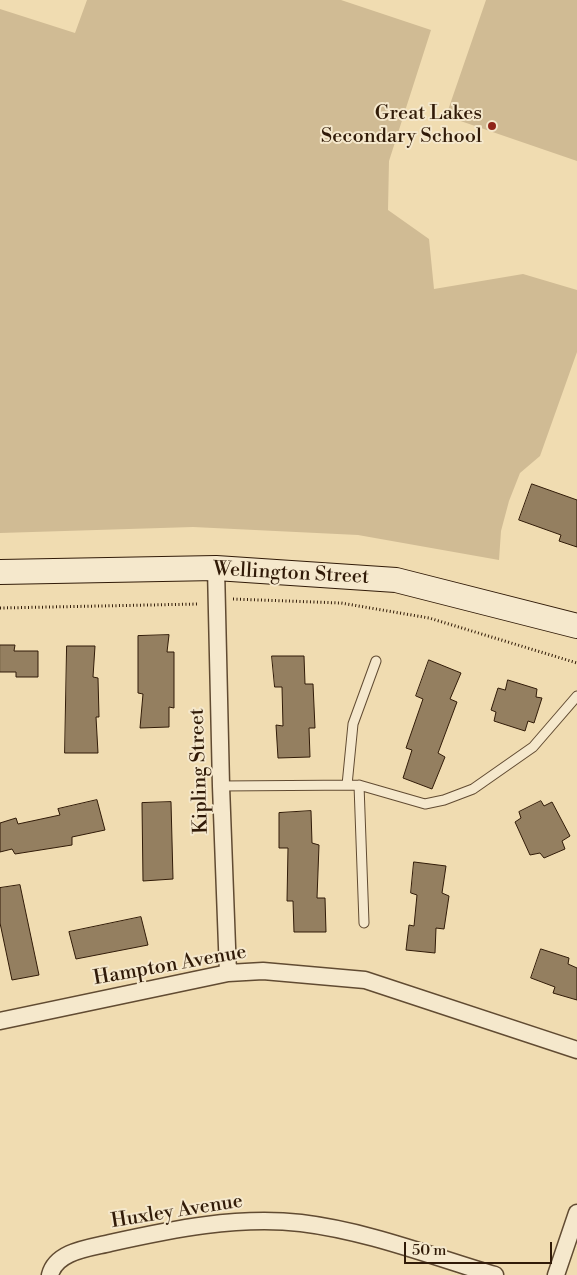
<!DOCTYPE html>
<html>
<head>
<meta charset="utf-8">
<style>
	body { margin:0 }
	#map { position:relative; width:577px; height:1275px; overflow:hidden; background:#f0dcb1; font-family:"Libre Bodoni",serif }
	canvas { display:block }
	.scale { position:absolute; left:404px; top:1242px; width:148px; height:22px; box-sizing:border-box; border:2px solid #311b08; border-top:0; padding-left:6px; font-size:15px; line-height:18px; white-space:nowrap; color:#311b08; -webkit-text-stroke:4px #f5e8cc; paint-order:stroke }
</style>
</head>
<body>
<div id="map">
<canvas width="577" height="1275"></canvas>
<div class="scale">50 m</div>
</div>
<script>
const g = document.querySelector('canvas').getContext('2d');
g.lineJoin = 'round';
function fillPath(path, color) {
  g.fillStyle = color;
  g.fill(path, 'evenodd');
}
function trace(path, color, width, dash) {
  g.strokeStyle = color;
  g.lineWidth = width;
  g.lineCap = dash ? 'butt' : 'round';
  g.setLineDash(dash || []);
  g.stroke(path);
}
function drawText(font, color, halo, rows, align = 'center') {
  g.font = font + ' "Libre Bodoni",serif';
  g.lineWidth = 4;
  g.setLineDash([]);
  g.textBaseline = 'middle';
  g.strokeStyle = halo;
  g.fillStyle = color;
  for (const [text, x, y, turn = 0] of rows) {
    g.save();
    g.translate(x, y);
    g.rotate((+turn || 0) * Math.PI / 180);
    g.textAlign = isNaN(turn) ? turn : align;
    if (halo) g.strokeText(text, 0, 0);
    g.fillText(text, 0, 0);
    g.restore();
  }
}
fillPath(new Path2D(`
	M 87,0 L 341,0 L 431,30 L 389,161 L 388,210 L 429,239 L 434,289 L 523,274 L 577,290 L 577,352 L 540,456 L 520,473 L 509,501 L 501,531 L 499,560 L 358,535 L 193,527 L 0,533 L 0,9 L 75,33 Z
	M 486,0 L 577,0 L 577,161 L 446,116 Z`), '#d0bb94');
const building = new Path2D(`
	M 532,484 L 577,500 L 577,547 L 559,541 L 561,535 L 519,520 Z
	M 169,635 L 167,652 L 174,652 L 174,708 L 169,707 L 169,727 L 140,728 L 143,694 L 138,693 L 138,636 Z
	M 0,645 L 15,645 L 14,651 L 38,651 L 38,677 L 16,677 L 16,672 L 0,672 Z
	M 67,646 L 95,646 L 93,677 L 98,678 L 99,717 L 96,717 L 98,753 L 65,753 Z
	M 272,656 L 304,656 L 305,684 L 313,684 L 315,728 L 309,728 L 310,757 L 278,758 L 276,725 L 283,726 L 282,687 L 275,687 Z
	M 429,660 L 461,673 L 450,699 L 457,702 L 438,753 L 445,757 L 432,789 L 403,778 L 412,750 L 406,748 L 423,699 L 416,696 Z
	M 508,680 L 537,689 L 536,697 L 542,698 L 534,723 L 528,721 L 525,731 L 494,721 L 496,712 L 491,710 L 498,688 L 505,690 Z
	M 97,800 L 105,830 L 72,837 L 72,845 L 15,854 L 12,849 L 0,852 L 0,823 L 16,818 L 18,824 L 60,815 L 58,809 Z
	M 541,801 L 544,806 L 552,802 L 570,836 L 562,841 L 565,849 L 544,858 L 540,853 L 530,855 L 515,822 L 521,818 L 519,812 Z
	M 171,802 L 173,879 L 143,881 L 142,803 Z
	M 311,811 L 312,843 L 319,845 L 317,898 L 325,898 L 326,932 L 294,932 L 293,901 L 287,901 L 288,848 L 279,848 L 279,813 Z
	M 414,862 L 446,866 L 442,893 L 449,896 L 444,929 L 436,928 L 435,953 L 406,950 L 409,925 L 414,926 L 417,895 L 411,893 Z
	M 20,885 L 39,975 L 12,980 L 0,923 L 0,888 Z
	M 141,917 L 148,945 L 76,959 L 69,932 Z
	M 541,949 L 569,958 L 568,964 L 577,968 L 577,1000 L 553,993 L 555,987 L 531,978 Z`);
fillPath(building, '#947f60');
trace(building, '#311b08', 1);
const service = new Path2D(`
	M 347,785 L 353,724 L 376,661
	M 359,785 L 364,923
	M 221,786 L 359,785 L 425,804 L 444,800 L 473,789 L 533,747 L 577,696`);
const minor = new Path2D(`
	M 216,568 L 221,786 L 228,973
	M 0,1021 L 228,973 L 263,971 L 365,980 L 577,1050
	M 50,1275 C 56,1251 90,1248 110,1243 C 173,1229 237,1216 301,1223 C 367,1231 431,1256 495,1275
	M 556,1275 L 577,1213`);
const secondary = new Path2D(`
	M 0,572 L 216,568 L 396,580 L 577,626`);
trace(service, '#614b32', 11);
trace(minor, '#614b32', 19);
trace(secondary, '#311b08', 26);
trace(new Path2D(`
	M 233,599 L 341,603 L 429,618 L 577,663
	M 0,608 L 199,604`), '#311b08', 3, [1, 2.5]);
trace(service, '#f5e8cc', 9);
trace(minor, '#f5e8cc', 16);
trace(secondary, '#f5e8cc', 24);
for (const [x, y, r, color] of [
	[492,126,5,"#8f2418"]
]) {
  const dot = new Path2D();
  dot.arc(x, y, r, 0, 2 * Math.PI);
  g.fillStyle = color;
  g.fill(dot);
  trace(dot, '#f5e8cc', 2);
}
drawText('20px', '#311b08', '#f5e8cc', [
	["Great Lakes",482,114],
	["Secondary School",482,137]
], 'right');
drawText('20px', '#311b08', '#f5e8cc', [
	["Wellington Street",291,574,3],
	["Kipling Street",200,771,-92],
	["Hampton Avenue",170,966,-10],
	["Huxley Avenue",177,1212,-9]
]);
</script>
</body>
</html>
